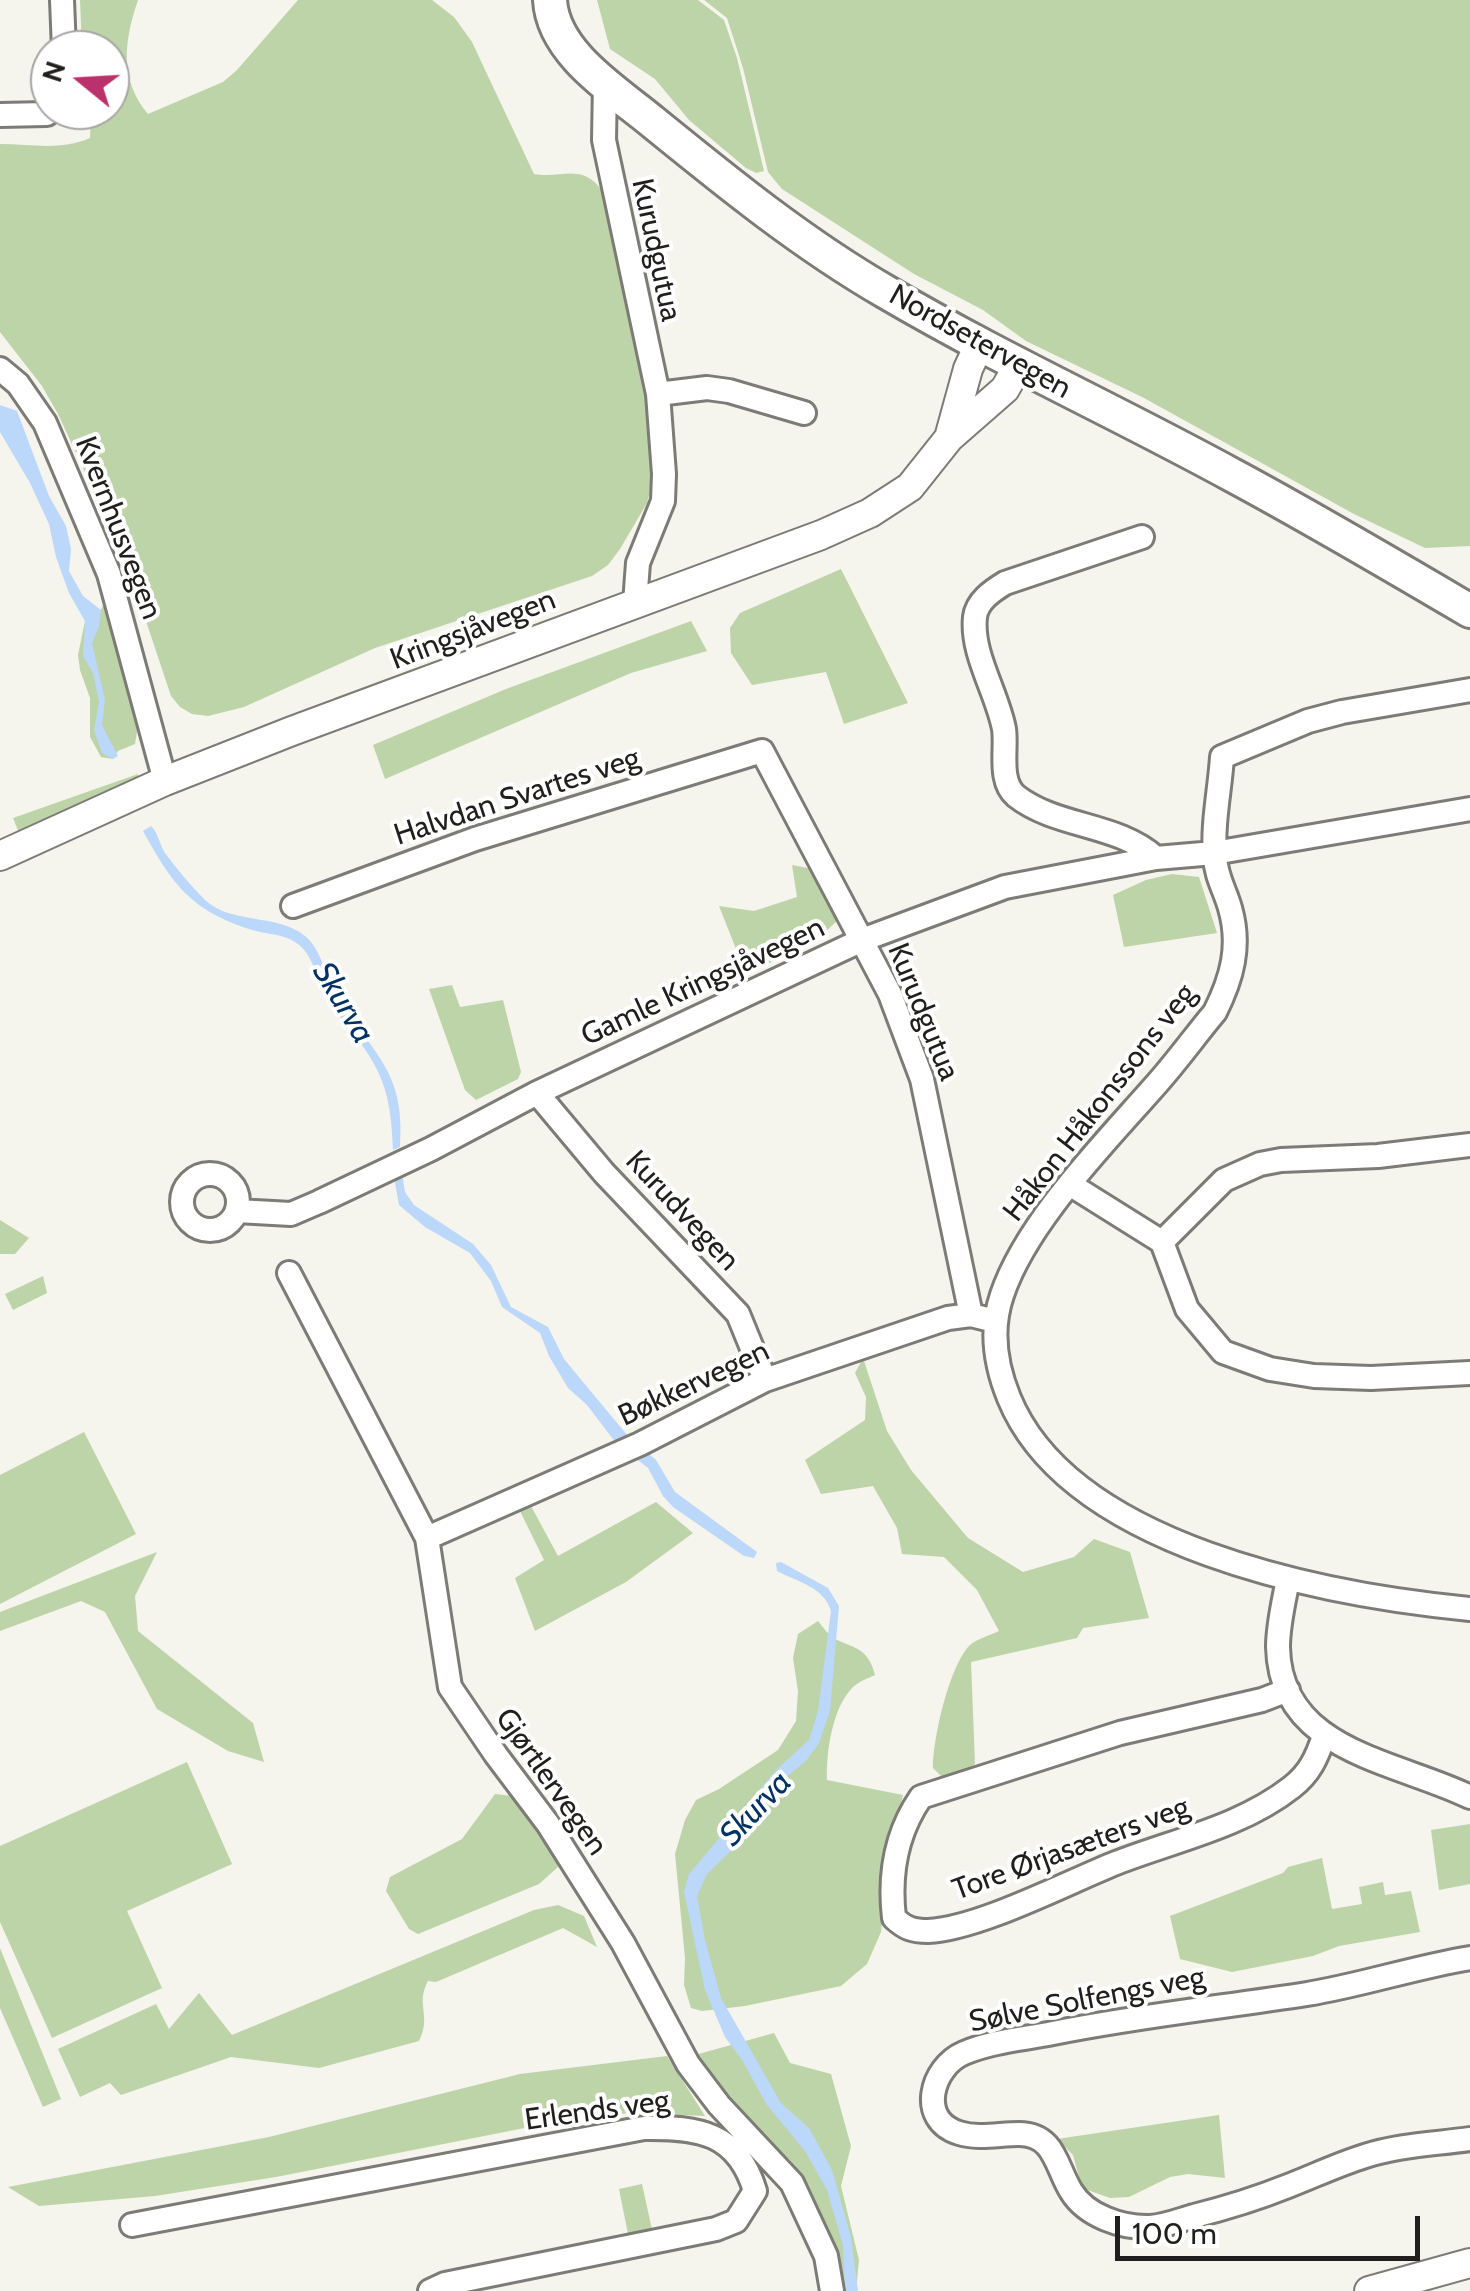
<!DOCTYPE html>
<html>
<head>
<meta charset="utf-8">
<style>
	body { margin:0 }
	#map { position:relative; width:1470px; height:2291px; overflow:hidden; background:#f5f4ed; font-family:Cabin,sans-serif }
	canvas { display:block }
	.north { position:absolute; left:30px; top:30px; width:100px; height:100px; box-sizing:border-box; background:#fff; border:2px solid #a6a5a5; border-radius:50%; rotate:288deg; font-size:28px; font-weight:700; line-height:40px; text-align:center; color:#201f1d }
	.north::after { content:''; display:block; margin:auto; width:35px; height:45px; background:#bb316b; clip-path:polygon(50% 0,100% 100%,50% 72%,0 100%) }
	.scale { position:absolute; left:1115px; top:2216px; width:305px; height:45px; box-sizing:border-box; border:5px solid #201f1d; border-top:0; padding-left:12px; font-size:30px; line-height:35px; white-space:nowrap; color:#201f1d; -webkit-text-stroke:8px #fff; paint-order:stroke }
</style>
</head>
<body>
<div id="map">
<canvas width="1470" height="2291"></canvas>
<div class="north">N</div>
<div class="scale">100 m</div>
</div>
<script>
const g = document.querySelector('canvas').getContext('2d');
g.lineJoin = 'round';
function fillPath(path, color) {
  g.fillStyle = color;
  g.fill(path, 'evenodd');
}
function trace(path, color, width, dash) {
  g.strokeStyle = color;
  g.lineWidth = width;
  g.lineCap = dash ? 'butt' : 'round';
  g.setLineDash(dash || []);
  g.stroke(path);
}
function drawText(font, color, halo, rows, align = 'center') {
  g.font = font + ' Cabin,sans-serif';
  g.lineWidth = 8;
  g.setLineDash([]);
  g.textBaseline = 'middle';
  g.strokeStyle = halo;
  g.fillStyle = color;
  for (const [text, x, y, turn = 0] of rows) {
    g.save();
    g.translate(x, y);
    g.rotate((+turn || 0) * Math.PI / 180);
    g.textAlign = isNaN(turn) ? turn : align;
    if (halo) g.strokeText(text, 0, 0);
    g.fillText(text, 0, 0);
    g.restore();
  }
}
fillPath(new Path2D(`
	M 80,0 L 138,0 C 124,41 119,80 148,114 L 223,82 L 237,70 L 298,0 L 432,0 L 454,17 L 472,42 L 534,174 C 563,179 582,162 603,192 L 651,399 L 653,482 L 647,503 L 620,549 L 608,565 L 592,576 L 375,648 L 244,707 L 208,716 L 192,714 L 180,707 L 171,696 L 126,561 L 58,414 L 42,386 L 0,332 L 0,144 C 32,144 60,151 90,138 L 91,110 L 110,110 L 110,50 L 82,50 Z
	M 597,0 L 698,0 L 724,20 L 737,58 L 764,171 L 756,173 L 746,168 L 689,120 L 655,79 L 610,49 Z
	M 704,0 L 1470,0 L 1470,546 L 1425,548 L 1354,514 L 1144,398 L 1026,341 L 983,310 L 914,274 L 782,189 L 768,172 L 743,68 L 727,18 Z
	M 841,569 L 908,703 L 844,724 L 826,672 L 752,685 L 731,653 L 730,628 L 740,613 Z
	M 620,593 L 617,598 L 346,702 L 334,698 Z
	M 103,605 L 110,610 L 138,726 L 135,744 L 118,751 L 113,759 L 101,757 L 90,737 L 90,698 L 80,670 L 78,655 L 85,621 L 101,610 Z
	M 691,621 L 707,651 L 631,673 L 385,779 L 373,745 L 506,689 Z
	M 138,774 L 138,779 L 19,833 L 13,818 Z
	M 792,865 L 818,870 L 842,916 L 816,941 L 746,974 L 719,906 L 754,911 L 797,897 Z
	M 1172,874 L 1199,877 L 1217,933 L 1124,947 L 1113,895 L 1146,880 Z
	M 452,985 L 460,1007 L 503,1000 L 521,1072 L 518,1079 L 476,1100 L 465,1090 L 429,989 Z
	M 0,1220 L 29,1238 L 15,1254 L 0,1254 Z
	M 43,1276 L 47,1293 L 13,1310 L 5,1294 Z
	M 863,1358 L 887,1431 L 911,1470 L 968,1538 L 1023,1572 L 1074,1557 L 1094,1539 L 1130,1552 L 1149,1618 L 1083,1628 L 1077,1638 L 971,1662 L 975,1764 L 962,1774 L 942,1777 L 933,1768 C 933,1739 949,1666 970,1645 C 977,1639 991,1635 999,1631 L 977,1590 L 944,1557 L 902,1554 L 897,1528 L 873,1486 L 821,1494 L 805,1460 L 865,1420 L 866,1397 L 855,1373 Z
	M 84,1432 L 136,1534 L 0,1604 L 0,1475 Z
	M 656,1502 L 693,1533 L 626,1582 L 535,1631 L 515,1578 L 544,1560 L 520,1511 L 531,1506 L 558,1556 Z
	M 157,1552 L 135,1596 L 138,1631 L 253,1723 L 264,1762 L 228,1751 L 157,1709 L 105,1612 L 81,1601 L 0,1631 L 0,1612 Z
	M 818,1621 C 822,1626 829,1636 835,1639 C 856,1649 868,1648 875,1675 C 868,1678 858,1682 853,1687 C 832,1708 826,1753 827,1780 L 903,1795 L 891,1846 L 881,1932 L 867,1964 L 841,1986 L 745,2006 L 702,2011 L 691,2008 L 684,1985 L 685,1958 L 675,1854 L 685,1820 L 696,1800 L 719,1789 L 778,1750 L 796,1721 L 798,1691 L 793,1658 L 798,1634 Z
	M 187,1762 L 232,1864 L 127,1911 L 162,1988 L 52,2038 L 0,1922 L 0,1846 Z
	M 495,1794 L 513,1796 L 556,1851 L 558,1867 L 539,1884 L 418,1934 L 409,1929 L 386,1891 L 390,1877 L 462,1839 Z
	M 1470,1824 L 1470,1884 L 1439,1890 L 1431,1830 Z
	M 1322,1858 L 1332,1909 L 1362,1904 L 1359,1887 L 1383,1882 L 1385,1895 L 1411,1891 L 1420,1932 L 1339,1946 L 1313,1956 L 1232,1972 L 1180,1959 L 1170,1916 L 1283,1873 L 1288,1867 Z
	M 558,1905 L 584,1916 L 597,1947 L 563,1928 L 436,1982 L 428,1981 C 415,2005 432,2015 419,2041 L 319,2068 L 231,2057 L 121,2095 L 110,2083 L 80,2097 L 58,2049 L 156,2004 L 169,2029 L 199,1993 L 232,2035 L 534,1910 Z
	M 0,1948 L 61,2099 L 43,2107 L 0,2008 Z
	M 774,2033 L 790,2063 L 831,2074 L 851,2146 L 841,2186 L 859,2260 L 856,2291 L 837,2291 L 818,2220 L 721,2096 L 695,2055 Z
	M 667,2056 L 705,2116 L 628,2113 L 545,2124 L 276,2177 L 155,2196 L 39,2206 L 8,2187 L 269,2137 L 520,2074 Z
	M 1219,2115 L 1225,2178 L 1188,2174 L 1170,2177 L 1129,2197 L 1110,2198 L 1082,2188 L 1073,2155 L 1057,2139 Z
	M 642,2184 L 653,2234 L 629,2239 L 619,2189 Z`), '#bdd4a8');
fillPath(new Path2D(`
	M 0,405 L 17,411 L 49,496 L 66,526 L 71,549 L 69,571 L 83,596 L 101,610 L 99,627 L 92,643 L 105,700 L 102,725 L 118,756 L 113,759 L 102,753 L 94,730 L 99,702 L 93,673 L 83,656 L 85,621 L 69,593 L 56,557 L 49,524 L 30,483 L 0,432 Z
	M 151,826 C 159,834 159,844 165,853 C 177,869 191,886 205,900 C 232,925 277,913 305,936 C 322,950 326,978 337,996 C 372,1054 406,1070 400,1147 L 393,1150 C 391,1101 386,1076 356,1037 C 347,1025 336,1013 328,1001 C 316,982 315,954 295,942 C 283,934 266,934 252,930 C 190,910 173,885 143,831 Z
	M 402,1173 L 405,1192 L 414,1205 L 473,1244 L 491,1265 L 511,1307 L 548,1327 L 564,1359 L 627,1435 L 656,1460 L 675,1492 L 757,1552 L 754,1558 L 744,1556 L 673,1507 L 663,1496 L 648,1468 L 616,1443 L 587,1405 L 568,1388 L 549,1356 L 540,1333 L 502,1307 L 491,1281 L 470,1253 L 425,1227 L 399,1205 L 394,1177 Z
	M 781,1562 L 828,1588 L 839,1606 L 830,1711 L 819,1743 L 806,1761 L 780,1782 L 736,1846 L 707,1874 L 697,1896 L 705,1940 L 721,1998 L 781,2103 L 809,2128 L 832,2170 L 851,2237 L 858,2291 L 846,2291 L 845,2288 L 843,2245 L 827,2190 L 805,2151 L 767,2105 L 742,2060 L 725,2037 L 705,1990 L 684,1892 L 689,1874 L 777,1769 L 809,1740 L 818,1711 L 831,1611 C 824,1587 798,1582 777,1571 L 776,1563 Z`), '#bbd7fa');
const minor = new Path2D(`
	M 62,0 L 64,50
	M 605,83 L 604,140 L 658,394 L 664,474 L 663,501 L 638,563 L 635,603
	M 0,115 L 47,114 L 52,110
	M 0,369 L 18,384 L 45,423 L 109,574 L 165,781
	M 658,394 L 707,388 L 729,391 L 804,413
	M 1142,537 L 1005,583 C 992,591 977,601 975,617 C 971,654 997,692 1004,729 C 1007,749 998,781 1016,796 C 1057,828 1118,823 1156,858
	M 1470,690 L 1342,712 L 1308,721 L 1222,757 C 1220,789 1212,825 1215,857 C 1216,877 1225,890 1230,908 C 1241,946 1232,978 1215,1012 C 1194,1037 1175,1064 1153,1088 C 1103,1145 1026,1223 1002,1295 C 990,1330 995,1364 1009,1398 C 1070,1547 1326,1595 1470,1609
	M 293,906 L 475,839 L 762,751 L 890,994 L 922,1079 L 971,1315
	M 537,1093 L 604,1173 L 738,1314 L 765,1380
	M182 1202a28 28 0 1 1 56 0a28 28 0 1 1-56 0Z
	M 1071,1185 L 1162,1242 L 1187,1309 L 1223,1352 L 1270,1369 L 1314,1376 L 1371,1378 L 1470,1373
	M 237,1211 L 291,1214 L 319,1202 L 431,1149 L 537,1093 L 862,940 L 1005,887 L 1156,858 L 1214,853 L 1470,809
	M 1162,1242 L 1224,1180 L 1260,1164 L 1281,1160 L 1378,1156 L 1470,1145
	M 289,1273 L 427,1538 L 450,1687 L 496,1755 L 548,1824 L 623,1943 L 688,2064 L 719,2105 L 792,2183 L 826,2256 L 832,2291
	M 427,1538 L 640,1444 L 765,1380 L 948,1318 L 971,1315 L 987,1319
	M 1288,1579 C 1284,1601 1278,1624 1278,1647 C 1280,1752 1397,1761 1470,1797
	M 1288,1690 L 1262,1700 L 1120,1733 L 921,1797 C 896,1833 889,1875 894,1918 C 905,1928 912,1931 928,1931 C 978,1929 1066,1883 1116,1863 C 1175,1840 1241,1827 1292,1787 C 1310,1773 1317,1757 1324,1736
	M 1470,1958 C 1415,1967 1362,1985 1307,1994 C 1223,2007 1137,2016 1053,2033 C 1024,2039 992,2041 964,2053 C 931,2067 917,2120 959,2133 C 978,2139 999,2134 1019,2134 C 1055,2134 1056,2167 1071,2191 C 1086,2216 1122,2228 1150,2227 C 1165,2226 1180,2220 1194,2216 C 1226,2208 1258,2198 1288,2186 C 1314,2176 1339,2164 1365,2156 C 1399,2145 1435,2144 1470,2139
	M 132,2225 L 644,2128 C 699,2127 738,2133 755,2191 L 736,2221 L 716,2229 L 445,2284 L 430,2291`);
const tertiary = new Path2D(`
	M 949,438 L 968,369 L 979,345
	M 0,856 L 165,781 L 292,731 L 821,535 L 870,513 L 910,487 L 949,438 L 1005,389 L 1018,366
	M 1369,2291 L 1470,2263`);
const secondary = new Path2D(`
	M 550,0 C 553,54 617,92 654,123 C 729,184 803,244 886,292 C 1000,359 1119,413 1234,476 C 1314,519 1392,565 1470,611`);
trace(minor, '#7d7b75', 28);
trace(tertiary, '#7d7b75', 32);
trace(secondary, '#7d7b75', 38);
trace(minor, '#fff', 22);
trace(tertiary, '#fff', 28);
trace(secondary, '#fff', 32);
drawText('30px', '#201f1d', '#fff', [
	["Kurudgutua",656,250,78],
	["Nordsetervegen",980,342,29],
	["Kvernhusvegen",118,528,69],
	["Kringsjåvegen",473,630,-21],
	["Halvdan Svartes veg",517,797,-18],
	["Gamle Kringsjåvegen",703,982,-25],
	["Kurudgutua",923,1012,68],
	["Håkon Håkonssons veg",1100,1103,-52],
	["Kurudvegen",682,1211,47],
	["Bøkkervegen",694,1384,-25],
	["Gjørtlervegen",551,1782,55],
	["Tore Ørjasæters veg",1071,1849,-20],
	["Sølve Solfengs veg",1087,2000,-11],
	["Erlends veg",597,2111,-8]
]);
drawText('italic 32px', '#023264', '#fff', [
	["Skurva",343,1003,59],
	["Skurva",756,1809,-47]
]);
</script>
</body>
</html>
